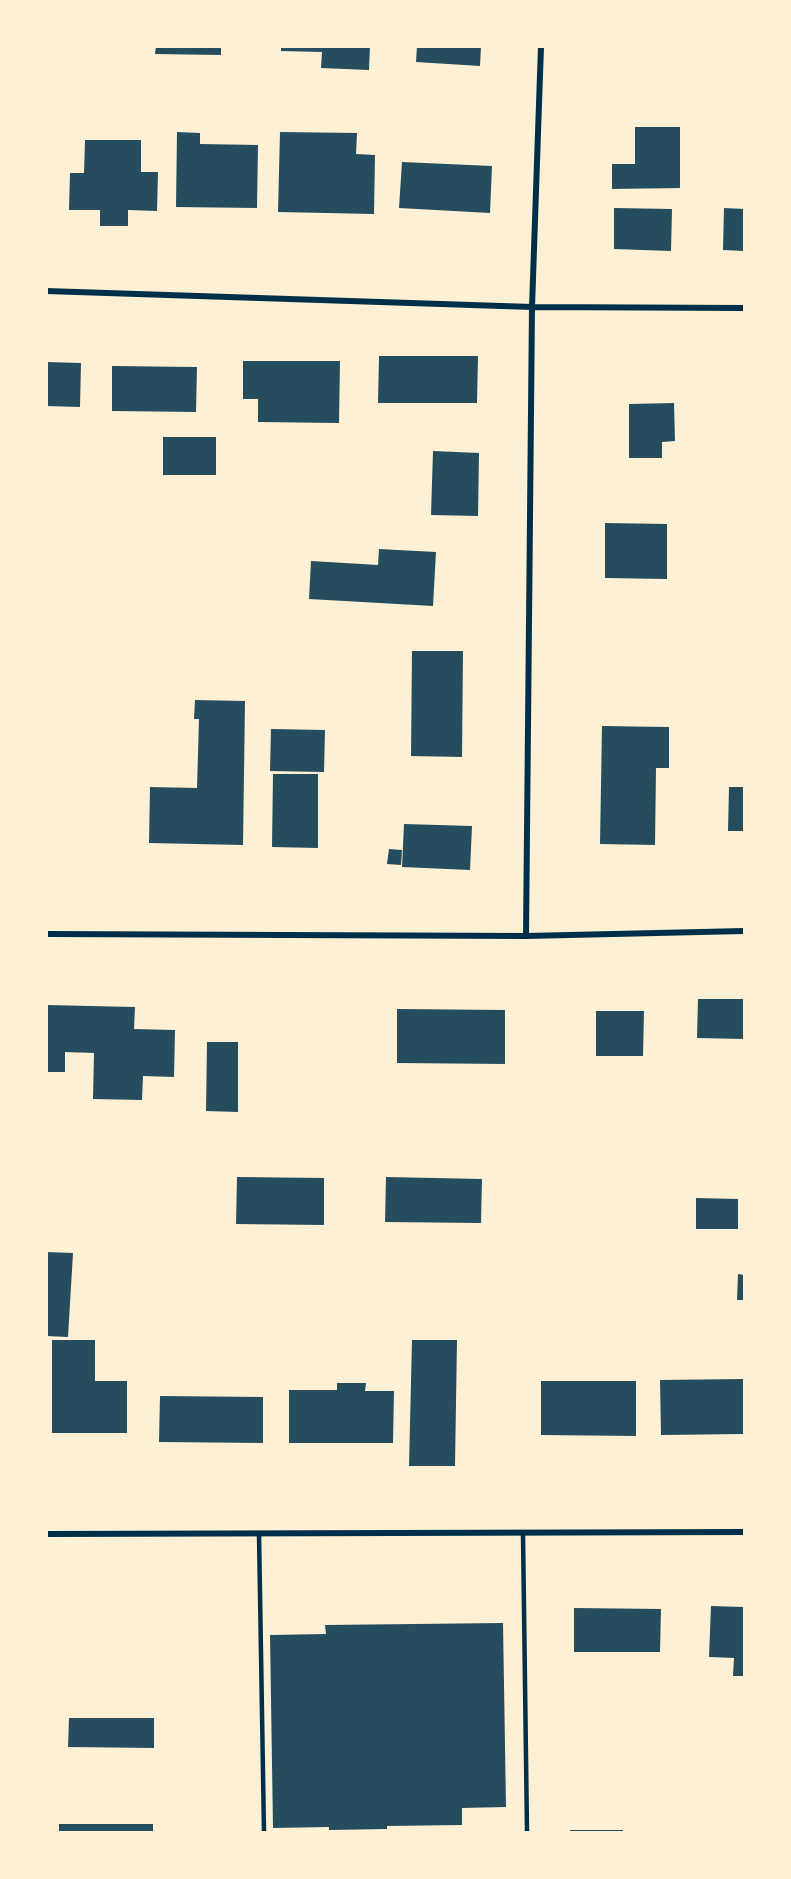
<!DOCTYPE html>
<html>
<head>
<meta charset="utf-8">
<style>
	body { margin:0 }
	#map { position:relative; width:791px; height:1879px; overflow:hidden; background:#fdf0d5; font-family:Georgia,serif }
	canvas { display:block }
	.frame { position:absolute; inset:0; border:48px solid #fdf0d5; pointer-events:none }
</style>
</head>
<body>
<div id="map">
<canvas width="791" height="1879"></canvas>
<div class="frame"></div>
</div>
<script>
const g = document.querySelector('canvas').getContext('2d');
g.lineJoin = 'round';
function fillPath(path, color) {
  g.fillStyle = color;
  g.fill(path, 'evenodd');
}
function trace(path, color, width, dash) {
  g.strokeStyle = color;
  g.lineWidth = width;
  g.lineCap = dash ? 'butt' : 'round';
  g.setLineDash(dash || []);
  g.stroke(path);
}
fillPath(new Path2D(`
	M 156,46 L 221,46 L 221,55 L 155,54 Z
	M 281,46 L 370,46 L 369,70 L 321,68 L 322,52 L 281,51 Z
	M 417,46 L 481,46 L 480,66 L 416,62 Z
	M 635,127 L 680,127 L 680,188 L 612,189 L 612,164 L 635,164 Z
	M 177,132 L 200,133 L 200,144 L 258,145 L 257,208 L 176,207 Z
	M 280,132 L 357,133 L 356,154 L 375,155 L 374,214 L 278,212 Z
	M 85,140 L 141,140 L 141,172 L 158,172 L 157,211 L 128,210 L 128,226 L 100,226 L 100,210 L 69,210 L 70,173 L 84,173 Z
	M 402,162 L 492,166 L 490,213 L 399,208 Z
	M 614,208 L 672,209 L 671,251 L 614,249 Z
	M 724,208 L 744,209 L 744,251 L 723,250 Z
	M 379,356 L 478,356 L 477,403 L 378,403 Z
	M 243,361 L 340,361 L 339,423 L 258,422 L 258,399 L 243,399 Z
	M 46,362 L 81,363 L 80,407 L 46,406 Z
	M 112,366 L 197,367 L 196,412 L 112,411 Z
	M 674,403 L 675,441 L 662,442 L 662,458 L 629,458 L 629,404 Z
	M 163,437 L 216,437 L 216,475 L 163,475 Z
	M 433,451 L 479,453 L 478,516 L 431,515 Z
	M 605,523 L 667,524 L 667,579 L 605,578 Z
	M 379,549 L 436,552 L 433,606 L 309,599 L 311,561 L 378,565 Z
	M 412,651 L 463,651 L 462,757 L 411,756 Z
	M 195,700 L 245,701 L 243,845 L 149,843 L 150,787 L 197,788 L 199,719 L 194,719 Z
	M 602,726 L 669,727 L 669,768 L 656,768 L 655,845 L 600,844 Z
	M 271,729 L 325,730 L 324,772 L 270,771 Z
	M 273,774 L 318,774 L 318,848 L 272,847 Z
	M 729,787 L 744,787 L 744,831 L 728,831 Z
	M 404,824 L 472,826 L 470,870 L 402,867 Z
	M 389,849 L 402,850 L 401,865 L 387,864 Z
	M 698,999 L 744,999 L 744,1039 L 697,1038 Z
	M 46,1005 L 135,1007 L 134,1029 L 175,1030 L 174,1077 L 143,1076 L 142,1100 L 93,1099 L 94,1053 L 65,1052 L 65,1072 L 46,1072 Z
	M 397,1009 L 505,1010 L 505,1064 L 397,1063 Z
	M 596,1011 L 644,1011 L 643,1056 L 596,1056 Z
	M 207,1042 L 238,1042 L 238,1112 L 206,1111 Z
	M 237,1177 L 324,1178 L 324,1225 L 236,1224 Z
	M 386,1177 L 482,1179 L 481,1223 L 385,1222 Z
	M 696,1198 L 738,1199 L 738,1229 L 696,1229 Z
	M 46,1252 L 73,1253 L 68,1337 L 46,1336 Z
	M 738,1274 L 744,1275 L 744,1300 L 737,1300 Z
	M 52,1340 L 95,1340 L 95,1381 L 127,1381 L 127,1433 L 52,1433 Z
	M 412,1340 L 457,1340 L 455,1466 L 409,1466 Z
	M 744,1379 L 744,1434 L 661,1435 L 660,1380 Z
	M 541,1381 L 636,1381 L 636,1436 L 541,1435 Z
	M 337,1383 L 366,1383 L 365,1391 L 394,1391 L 393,1443 L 289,1443 L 289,1390 L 337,1390 Z
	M 160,1396 L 263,1397 L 263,1443 L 159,1442 Z
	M 711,1606 L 744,1607 L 744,1676 L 733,1676 L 734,1658 L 709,1657 Z
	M 574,1608 L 661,1609 L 660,1652 L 574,1652 Z
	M 503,1623 L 506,1807 L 462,1808 L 462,1825 L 387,1826 L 387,1829 L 329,1830 L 329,1827 L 273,1828 L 270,1635 L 326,1634 L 325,1625 Z
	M 69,1718 L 154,1718 L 154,1748 L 68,1747 Z
	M 59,1824 L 153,1824 L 153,1832 L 59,1832 Z
	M 570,1830 L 623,1830 L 623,1832 L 570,1832 Z`), '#264d5e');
trace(new Path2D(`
	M 259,1534 L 264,1832
	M 523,1534 L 527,1832`), '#003049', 4.5);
trace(new Path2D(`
	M 46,291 L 532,307 L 744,308
	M 46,934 L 526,936 L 744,931
	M 526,936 L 532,307 L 541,46
	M 46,1534 L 744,1532`), '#003049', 6);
</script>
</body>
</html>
